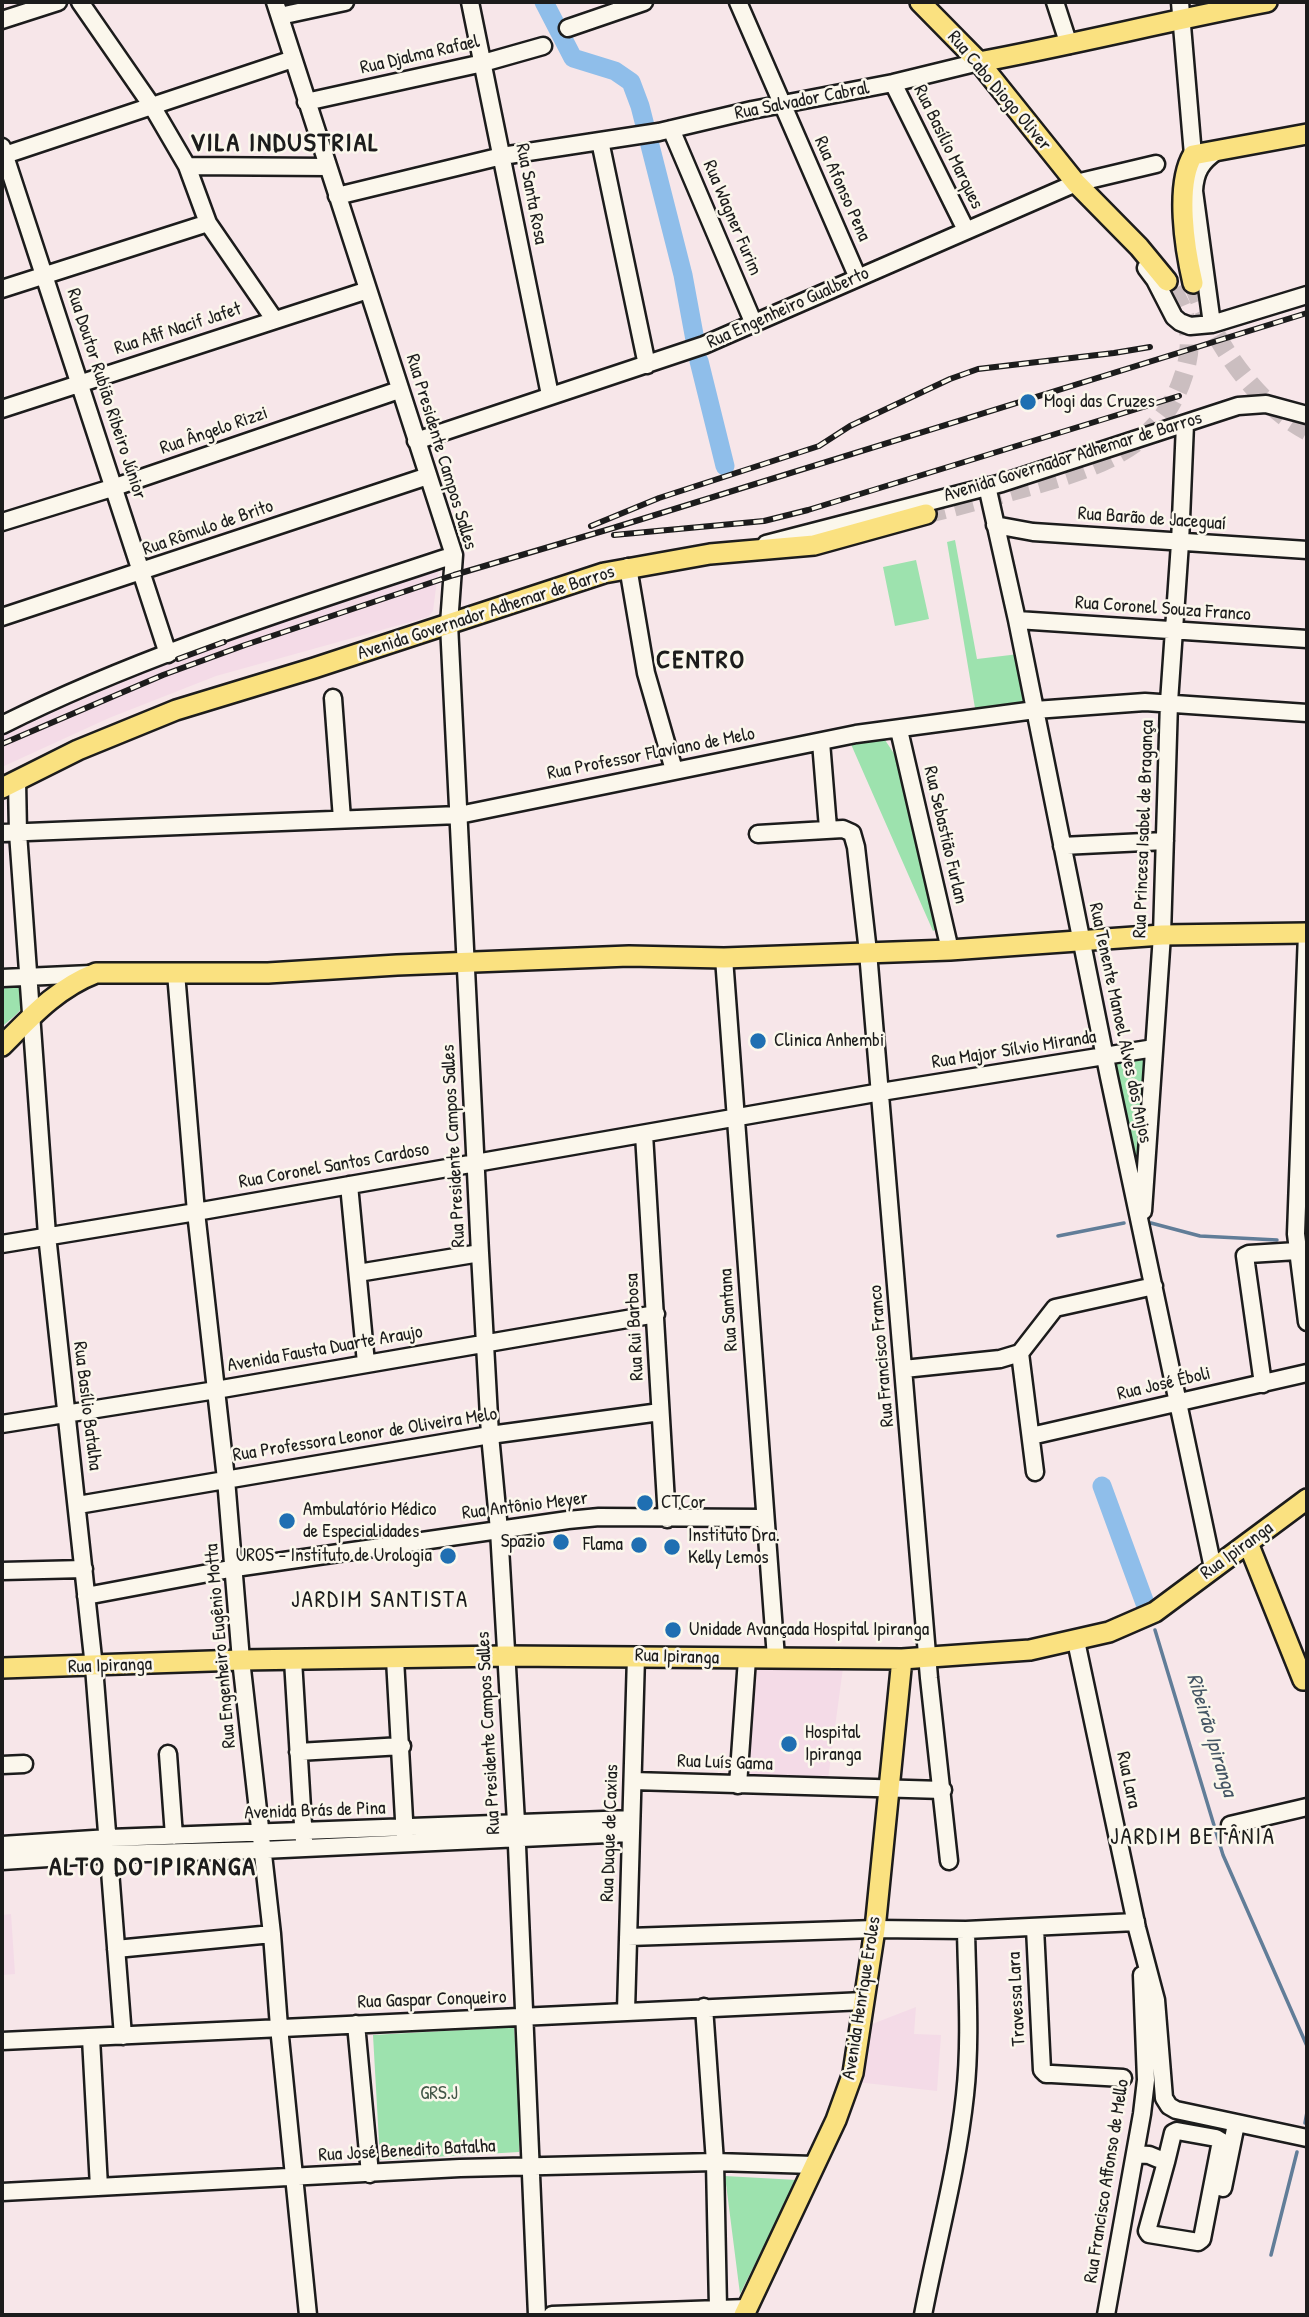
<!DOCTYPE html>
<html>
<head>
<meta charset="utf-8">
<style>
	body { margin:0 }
	#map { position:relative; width:1309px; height:2317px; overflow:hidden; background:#f7e6e9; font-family:"Patrick Hand",sans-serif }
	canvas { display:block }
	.frame { position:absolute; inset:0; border:4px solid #1c1c1c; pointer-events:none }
</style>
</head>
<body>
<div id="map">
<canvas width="1309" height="2317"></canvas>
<div class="frame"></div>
</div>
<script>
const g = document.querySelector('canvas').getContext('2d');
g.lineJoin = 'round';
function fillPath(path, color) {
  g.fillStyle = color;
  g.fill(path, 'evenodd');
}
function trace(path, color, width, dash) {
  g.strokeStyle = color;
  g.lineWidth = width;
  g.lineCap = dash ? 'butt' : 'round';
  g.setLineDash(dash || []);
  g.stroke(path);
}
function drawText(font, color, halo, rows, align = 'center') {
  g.font = font + ' "Patrick Hand",sans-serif';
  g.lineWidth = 5;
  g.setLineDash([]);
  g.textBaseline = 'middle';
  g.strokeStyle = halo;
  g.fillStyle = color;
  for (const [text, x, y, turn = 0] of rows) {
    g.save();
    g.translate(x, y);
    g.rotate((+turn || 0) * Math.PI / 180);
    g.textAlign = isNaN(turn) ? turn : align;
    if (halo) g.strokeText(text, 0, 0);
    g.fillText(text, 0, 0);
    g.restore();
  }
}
fillPath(new Path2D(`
	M 428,570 L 438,572 L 433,611 L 428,617 L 216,676 L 109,718 L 2,767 L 2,731 L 193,649 Z
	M 751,1667 L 843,1668 L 828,1779 L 744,1775 Z
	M 11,1914 L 15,1974 L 2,1975 L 2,1915 Z
	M 916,2007 L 914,2034 L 941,2035 L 937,2091 L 856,2082 L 869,2030 L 867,2026 Z`), '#f4dbe7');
fillPath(new Path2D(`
	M 955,540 L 977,659 L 1019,654 L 1030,706 L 976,714 L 947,542 Z
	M 916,560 L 929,619 L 895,626 L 883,567 Z
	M 874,736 L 885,740 L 895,755 L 940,927 L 933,931 L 850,742 Z
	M 22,986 C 29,1009 18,1012 2,1027 L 2,987 Z
	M 1149,1057 L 1142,1198 L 1116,1066 L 1118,1061 Z
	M 514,2027 L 521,2127 L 519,2152 L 380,2160 L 373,2035 Z
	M 725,2176 L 797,2180 L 740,2294 Z`), '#9de2ae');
trace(new Path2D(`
	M 1151,1223 L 1200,1236 L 1277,1240
	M 1058,1236 L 1124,1223
	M 1155,1630 L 1223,1855 L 1307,2046
	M 1305,2123 L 1307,2112
	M 1271,2255 L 1297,2152`), '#617d98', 3.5);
trace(new Path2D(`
	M 544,2 L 573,58 L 615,71 L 631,82 L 640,106 L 683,275 L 695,340
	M 699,361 L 725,466
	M 1102,1486 L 1146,1606`), '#8fbeea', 19);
trace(new Path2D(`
	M 1193,283 C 1211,338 1255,404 1307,431
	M 926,514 C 959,506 992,497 1024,488 C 1091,469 1159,451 1183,377 C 1196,339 1188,313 1167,281`), '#cbbec0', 19, [19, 10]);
const minor = new Path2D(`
	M 80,2 L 152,106 L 187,166 L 208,223 L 274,319
	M 275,2 L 454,555 L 449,624 L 480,1253 L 490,1435 L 499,1530 L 516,1822 L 537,2315
	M 470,2 L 550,395
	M 738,2 L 858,278
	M 1055,2 L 1069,45
	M 1180,2 L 1193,155
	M 280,16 L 345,2
	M 2,20 L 58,2
	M 568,28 L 644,2
	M 893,83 L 966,230
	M 306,102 L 483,63 L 543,46
	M 671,129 L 754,324
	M 600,141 L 647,365
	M 2,147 L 168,654
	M 2,156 L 293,59
	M 187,166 L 328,167
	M 337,196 L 502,156 L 659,132 L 752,110 L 893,83 L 979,62
	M 1146,268 L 1155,280 L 1174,317 L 1180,322 L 1190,326 L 1212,324 L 1307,295
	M 2,289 L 208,223
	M 1212,324 L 1194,191 C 1195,172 1201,162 1217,151
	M 2,409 L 368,290
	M 416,441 L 704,345 L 1076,183 L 1156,164
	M 987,486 L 1017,620 L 1109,1077 L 1213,1568
	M 2,522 L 115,487 L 399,390
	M 995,525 L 1033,532 L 1307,550
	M 766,544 L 1002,483 L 1238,406 L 1266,404 L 1307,415
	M 628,567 L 646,673 L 674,770
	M 2,617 L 428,476
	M 1017,620 L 1307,639
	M 333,698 L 342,819
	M 2,725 C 146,653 301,606 454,555
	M 899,730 L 950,950
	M 821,742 L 828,828
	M 17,781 L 18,833 L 47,1235 L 94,1667 L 123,2036
	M 2,833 L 459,815 L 856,734 L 1035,710 L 1145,702 L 1307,713
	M 758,834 L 843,829 L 852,833 L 856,847 L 868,952 L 929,1678 L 949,1861
	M 1062,846 L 1165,841
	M 1307,933 L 1296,1234 L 1307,1322
	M 724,958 L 776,1658
	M 176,973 L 196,1212 L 226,1479 L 241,1660 L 272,1934 L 279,2027 L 308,2315
	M 2,978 L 91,974
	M 644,1134 L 667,1519
	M 349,1185 L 366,1363
	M 1143,1211 L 1162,935 L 1169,702 L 1180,543 L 1185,424
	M 2,1244 L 196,1212 L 881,1092 L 1154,1048
	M 358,1273 L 480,1253
	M 1020,1353 L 1055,1308 L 1154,1286
	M 1020,1353 L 1035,1472
	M 904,1369 L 1000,1359 L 1020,1353
	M 1263,1384 L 1245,1256 L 1249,1254 L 1297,1251
	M 2,1424 L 216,1390 L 656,1314
	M 1031,1436 L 1307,1373
	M 78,1505 L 490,1435 L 660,1412
	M 2,1571 L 84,1569
	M 86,1596 L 235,1568 L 568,1520 L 599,1517 L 764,1518
	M 1076,1641 L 1137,1928 L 1156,2000 L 1164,2098 L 1169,2106 L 1176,2110 L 1307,2138
	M 395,1659 L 405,1837
	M 293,1660 L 304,1841
	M 298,1752 L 402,1746
	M 168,1754 L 174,1836
	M 2,1765 L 24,1764
	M 633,1781 L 943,1790
	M 738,1785 L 747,1659
	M 1230,1825 L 1307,1807
	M 2,1845 L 109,1838 L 631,1819
	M 2,1861 L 110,1854 L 262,1850 L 630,1833
	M 1035,1928 L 1042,2070 L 1046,2074 L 1052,2074 L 1123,2078
	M 628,1937 L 875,1929 L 966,1930 L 1136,1922
	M 116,1949 L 272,1934
	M 704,2007 L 715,2162 L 718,2308
	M 626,2011 L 636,1656
	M 356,2024 L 370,2174
	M 91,2038 L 99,2187
	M 2,2041 L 864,2001
	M 1135,2154 L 1149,2155 L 1166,2162 L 1173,2133 L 1177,2131 L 1216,2138 L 1221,2141 L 1202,2239 L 1198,2242 L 1149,2234 L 1147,2231 L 1166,2162
	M 1223,2188 L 1236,2124
	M 2,2192 L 460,2168 L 715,2162 L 814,2165
	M 552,2315 L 747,2308
	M 923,2315 C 937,2242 957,2170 965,2095 C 971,2041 967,1985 966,1930
	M 1106,2315 L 1142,2114 L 1146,2080 L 1142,1975`);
const major = new Path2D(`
	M 920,2 L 979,62 L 1076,183 L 1139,247 L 1167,281
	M 979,62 C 1076,44 1171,20 1267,2
	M 1193,283 C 1185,249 1175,185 1193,155 L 1307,134
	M 2,788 L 78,750 L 176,710 L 314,668 L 604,573 L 710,554 L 814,545 L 926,514
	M 2,1046 C 31,1017 57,988 96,973 L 268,973 L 397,965 L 629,956 L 724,958 L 950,950 L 1162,935 L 1307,933
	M 1248,1543 L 1303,1680 L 1307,1679
	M 2,1668 L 241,1660 L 505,1656 L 902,1659 L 1030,1650 L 1109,1632 L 1155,1612 L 1307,1499
	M 744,2315 L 836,2120 L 853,2073 L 875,1929 L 902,1659`);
trace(minor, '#1c1c1c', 21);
trace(major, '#1c1c1c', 24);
trace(minor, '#fbf7ec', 16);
trace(major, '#fae180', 19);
const rail = new Path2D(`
	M 591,526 L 659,498 L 819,446 L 850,426 L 950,379 L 978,369 L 1114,353 L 1150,347
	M 614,535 L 764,521 L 808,510 L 1179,396
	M 178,659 L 224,642
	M 2,744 L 163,675 L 245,645 L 454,575 L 613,528 L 1307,313`);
trace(rail, '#1c1c1c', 6);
trace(rail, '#fbf7ec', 3.5, [10]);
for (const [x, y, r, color] of [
	[1028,402,9,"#1f6fb2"],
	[758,1041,9,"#1f6fb2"],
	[645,1503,9,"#1f6fb2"],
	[287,1521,9,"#1f6fb2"],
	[561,1542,9,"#1f6fb2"],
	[639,1545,9,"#1f6fb2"],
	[672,1547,9,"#1f6fb2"],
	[448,1556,9,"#1f6fb2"],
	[673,1630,9,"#1f6fb2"],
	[789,1744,9,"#1f6fb2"]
]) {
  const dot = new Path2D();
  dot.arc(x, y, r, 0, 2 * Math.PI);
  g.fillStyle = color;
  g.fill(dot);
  trace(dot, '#fbf7ec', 2.5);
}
drawText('19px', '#1c1c1c', '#fbf7ec', [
	["Rua Djalma Rafael",420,55,-13],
	["Rua Cabo Diogo Oliver",999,91,50],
	["Rua Salvador Cabral",802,101,-11],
	["Rua Basílio Marques",948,147,64],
	["Rua Afonso Pena",842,189,66],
	["Rua Santa Rosa",531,194,79],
	["Rua Wagner Furim",732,218,67],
	["Rua Engenheiro Gualberto",788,308,-24],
	["Rua Afif Nacif Jafet",178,329,-18],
	["Rua Doutor Rubião Ribeiro Júnior",106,394,72],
	["Rua Ângelo Rizzi",214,431,-19],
	["Rua Presidente Campos Salles",441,452,73],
	["Avenida Governador Adhemar de Barros",1073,457,-17],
	["Rua Barão de Jaceguaí",1152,519,4],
	["Rua Rômulo de Brito",208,528,-19],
	["Rua Coronel Souza Franco",1163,609,4],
	["Avenida Governador Adhemar de Barros",486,613,-18],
	["Rua Professor Flaviano de Melo",651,754,-11],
	["Rua Princesa Isabel de Bragança",1144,829,-88],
	["Rua Sebastião Furlan",945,835,77],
	["Rua Tenente Manoel Alves dos Anjos",1120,1023,78],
	["Rua Major Sílvio Miranda",1014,1050,-9],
	["Rua Presidente Campos Salles",454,1146,-93],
	["Rua Coronel Santos Cardoso",334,1166,-10],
	["Rua Santana",729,1310,-94],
	["Rua Rui Barbosa",635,1327,-93],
	["Avenida Fausta Duarte Araujo",325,1349,-10],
	["Rua Francisco Franco",882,1356,-95],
	["Rua José Éboli",1164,1384,-13],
	["Rua Basílio Batalha",87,1406,83],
	["Rua Professora Leonor de Oliveira Melo",365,1435,-9],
	["Rua Antônio Meyer",525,1506,-7],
	["Rua Ipiranga",1237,1551,-36],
	["Rua Engenheiro Eugênio Motta",221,1646,-95],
	["Rua Ipiranga",677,1657,2],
	["Rua Ipiranga",110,1666,-2],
	["Rua Presidente Campos Salles",489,1733,-93],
	["Rua Luís Gama",725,1763,2],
	["Rua Lara",1128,1780,78],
	["Avenida Brás de Pina",315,1811,-2],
	["Rua Duque de Caxias",610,1833,-88],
	["Avenida Henrique Eroles",862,1998,-81],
	["Travessa Lara",1017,1999,-93],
	["Rua Gaspar Conqueiro",432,2000,-2],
	["Rua José Benedito Batalha",407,2151,-3],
	["Rua Francisco Affonso de Mello",1107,2181,-81]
]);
drawText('19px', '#1c1c1c', '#fbf7ec', [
	["Mogi das Cruzes",1044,402],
	["Clinica Anhembi",774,1041],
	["CTCor",661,1503],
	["Ambulatório Médico",303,1510],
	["de Especialidades",303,1532],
	["Instituto Dra.",688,1536],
	["Kelly Lemos",688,1558],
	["Spazio",545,1542,"right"],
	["Flama",623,1545,"right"],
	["UROS - Instituto de Urologia",432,1556,"right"],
	["Unidade Avançada Hospital Ipiranga",689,1630],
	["Hospital",805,1733],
	["Ipiranga",805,1755]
], 'left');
drawText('19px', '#435748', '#fbf7ec', [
	["GRS.J",439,2094]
]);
drawText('italic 21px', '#445564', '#fbf7ec', [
	["Ribeirão Ipiranga",1211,1735,73]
]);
g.letterSpacing = '2px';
drawText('23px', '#1c1c1c', '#fbf7ec', [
	["JARDIM SANTISTA",380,1601],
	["JARDIM BETÂNIA",1193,1838]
]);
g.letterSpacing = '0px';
g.letterSpacing = '2px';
drawText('bold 26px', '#1c1c1c', '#fbf7ec', [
	["VILA INDUSTRIAL",285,144],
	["CENTRO",701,661],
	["ALTO DO IPIRANGA",153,1868]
]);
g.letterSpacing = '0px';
</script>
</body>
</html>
